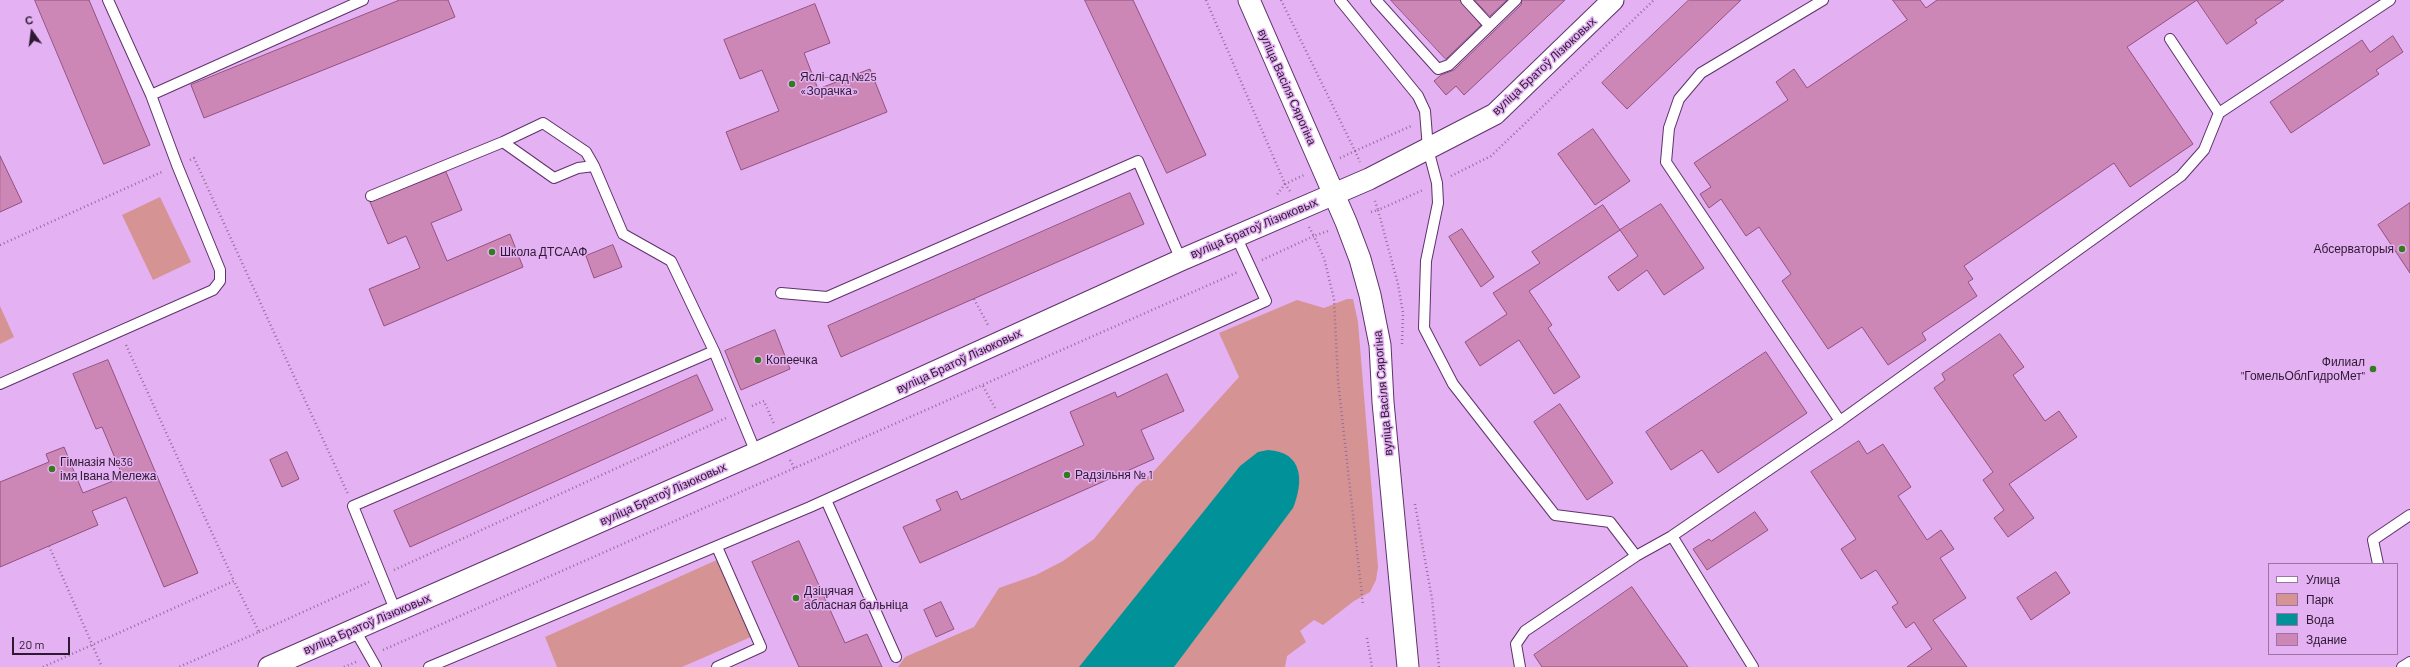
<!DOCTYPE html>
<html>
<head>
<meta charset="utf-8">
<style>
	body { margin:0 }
	#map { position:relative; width:2410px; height:667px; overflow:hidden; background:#e4b1f2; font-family:Barlow,sans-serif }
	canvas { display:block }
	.legend { position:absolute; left:2268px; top:563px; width:130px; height:92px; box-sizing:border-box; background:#e4b1f2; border:1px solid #9b74a5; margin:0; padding:5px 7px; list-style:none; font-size:12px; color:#2d1932 }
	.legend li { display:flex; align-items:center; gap:8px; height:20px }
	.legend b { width:20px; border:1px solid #9b74a5 }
	.north { position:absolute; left:12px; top:12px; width:40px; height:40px; -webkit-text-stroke:3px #e4b1f2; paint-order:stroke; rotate:346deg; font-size:11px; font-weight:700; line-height:16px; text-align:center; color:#2d1932 }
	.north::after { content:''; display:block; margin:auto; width:14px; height:18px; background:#2d1932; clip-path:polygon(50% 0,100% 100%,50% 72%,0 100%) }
	.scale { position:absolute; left:12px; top:637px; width:58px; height:18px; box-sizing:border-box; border:2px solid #2d1932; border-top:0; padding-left:5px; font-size:12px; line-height:14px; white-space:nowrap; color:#2d1932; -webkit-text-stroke:3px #e4b1f2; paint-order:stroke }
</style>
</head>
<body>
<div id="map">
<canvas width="2410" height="667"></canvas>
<ul class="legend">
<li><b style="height:5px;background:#fff"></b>Улица</li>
<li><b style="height:11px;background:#d69393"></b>Парк</li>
<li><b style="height:11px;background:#009298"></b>Вода</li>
<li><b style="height:11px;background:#cd87b7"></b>Здание</li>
</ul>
<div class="north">С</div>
<div class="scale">20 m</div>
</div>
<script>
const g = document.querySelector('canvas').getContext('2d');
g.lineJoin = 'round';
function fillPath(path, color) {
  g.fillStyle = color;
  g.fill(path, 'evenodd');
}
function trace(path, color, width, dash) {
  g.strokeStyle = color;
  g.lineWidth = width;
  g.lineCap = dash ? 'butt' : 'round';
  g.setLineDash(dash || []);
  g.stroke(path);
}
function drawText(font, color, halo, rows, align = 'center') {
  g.font = font + ' Barlow,sans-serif';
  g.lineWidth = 3;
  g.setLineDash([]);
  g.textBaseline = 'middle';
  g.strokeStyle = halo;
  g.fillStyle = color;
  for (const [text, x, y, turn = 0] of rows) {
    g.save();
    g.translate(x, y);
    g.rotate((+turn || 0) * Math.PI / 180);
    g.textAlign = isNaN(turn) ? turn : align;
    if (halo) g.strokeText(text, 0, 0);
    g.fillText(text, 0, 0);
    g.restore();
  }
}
fillPath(new Path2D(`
	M 160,197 L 191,262 L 153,280 L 122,215 Z
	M 1347,299 L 1353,299 L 1358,322 L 1378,567 L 1376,580 L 1370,592 L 1354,601 L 1323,625 L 1314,620 L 1300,631 L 1306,642 L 1287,656 L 1285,667 L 898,667 L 905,657 L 974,627 L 999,588 L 1036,575 L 1063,561 L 1094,539 L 1136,487 L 1155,470 L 1239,377 L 1219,333 L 1297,300 L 1324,308 Z
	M 0,306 L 14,337 L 0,344 Z
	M 719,559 L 753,636 L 682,667 L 557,667 L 545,637 Z`), '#d69393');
fillPath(new Path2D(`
	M 1268,450 C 1303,452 1304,481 1293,508 L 1174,667 L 1079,667 L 1240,466 L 1258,452 Z`), '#009298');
const building = new Path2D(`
	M 35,0 L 89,0 L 150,145 L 104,164 Z
	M 400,0 L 448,0 L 455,17 L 204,118 L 191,85 Z
	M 1085,0 L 1133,0 L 1206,155 L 1167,173 Z
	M 1391,0 L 1460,0 L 1481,25 L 1446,59 Z
	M 1475,0 L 1507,0 L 1490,16 Z
	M 1522,0 L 1565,0 L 1464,95 L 1456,86 L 1446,95 L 1434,81 L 1441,75 L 1454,70 L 1521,5 Z
	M 1689,0 L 1741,0 L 1627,109 L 1602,83 Z
	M 1893,0 L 1920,0 L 1926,8 L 1937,0 L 2197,0 L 2127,47 L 2193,144 L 2130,187 L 2114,163 L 1964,266 L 1973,279 L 1968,282 L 1977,296 L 1922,333 L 1926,340 L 1888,365 L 1862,327 L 1828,349 L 1782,281 L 1791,274 L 1759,227 L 1746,236 L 1721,199 L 1709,208 L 1700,194 L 1711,187 L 1694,163 L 1788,100 L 1776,82 L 1794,69 L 1807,88 L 1907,20 Z
	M 2197,0 L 2284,0 L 2255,20 L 2257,23 L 2227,44 Z
	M 815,4 L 830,43 L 804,53 L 818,89 L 870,69 L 887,112 L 741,170 L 726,132 L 779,111 L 762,70 L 740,79 L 724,40 Z
	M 2393,36 L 2403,52 L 2376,70 L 2379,74 L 2291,133 L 2270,102 L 2362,40 L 2370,52 Z
	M 1593,129 L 1630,181 L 1595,205 L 1558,154 Z
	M 0,156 L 22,202 L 0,212 Z
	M 446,172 L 462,210 L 431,223 L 447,261 L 510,234 L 523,267 L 384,326 L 369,289 L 420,268 L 406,236 L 388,244 L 370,202 Z
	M 1130,193 L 1144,224 L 841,357 L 828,326 Z
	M 2410,203 L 2410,273 L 2378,225 Z
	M 1661,204 L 1704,268 L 1664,295 L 1647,270 L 1618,291 L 1608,277 L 1638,256 L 1620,230 Z
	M 1603,205 L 1620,230 L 1529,291 L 1552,325 L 1548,328 L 1580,377 L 1554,394 L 1519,340 L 1480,366 L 1465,342 L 1507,314 L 1493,293 L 1540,263 L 1532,252 Z
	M 1462,229 L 1494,277 L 1481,287 L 1449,237 Z
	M 613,245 L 622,267 L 594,278 L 586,256 Z
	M 775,330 L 790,369 L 741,390 L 725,351 Z
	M 2000,334 L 2024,367 L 2013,375 L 2045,421 L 2059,411 L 2077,437 L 2009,484 L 2034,518 L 2008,537 L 1994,518 L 2004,510 L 1983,480 L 1993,472 L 1934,388 L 1945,380 L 1942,374 Z
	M 1766,352 L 1807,413 L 1718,473 L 1702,450 L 1671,470 L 1646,432 Z
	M 108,360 L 198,573 L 164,587 L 126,497 L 92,511 L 98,525 L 0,567 L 0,482 L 49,462 L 46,454 L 64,447 L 83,493 L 123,477 L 102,427 L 96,429 L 73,374 Z
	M 1167,374 L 1184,411 L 1141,430 L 1154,459 L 920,563 L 903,527 L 941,510 L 936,500 L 957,491 L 961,500 L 1084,445 L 1070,412 L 1115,392 L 1117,397 Z
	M 697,375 L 713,410 L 410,547 L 394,511 Z
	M 1560,404 L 1613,483 L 1587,500 L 1534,422 Z
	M 1859,441 L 1867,454 L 1883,444 L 1911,487 L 1898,496 L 1927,540 L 1941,530 L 1954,549 L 1940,558 L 1966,598 L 1933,620 L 1967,667 L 1907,667 L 1932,649 L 1914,622 L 1906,628 L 1892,607 L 1898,603 L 1876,570 L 1861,579 L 1841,549 L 1856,539 L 1811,472 Z
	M 287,452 L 299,479 L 282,487 L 270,460 Z
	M 1755,512 L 1768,530 L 1707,570 L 1693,549 L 1709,539 L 1711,541 Z
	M 799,541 L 845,643 L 867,634 L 882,667 L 799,667 L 752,562 Z
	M 2056,572 L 2070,593 L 2031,620 L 2017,598 Z
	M 1632,587 L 1688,667 L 1542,667 L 1534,655 Z
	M 941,602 L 954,629 L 936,637 L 924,610 Z`);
fillPath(building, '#cd87b7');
trace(building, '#92517e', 1);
const service = new Path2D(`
	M 108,0 L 151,95 L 363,0
	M 1340,0 L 1418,96 L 1425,111 L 1428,149 L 1437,183 L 1438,203 L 1426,261 L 1424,328 L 1453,384 L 1555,515 L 1610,522 L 1636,556
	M 1376,0 L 1438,69 L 1449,65 L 1516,0
	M 1466,0 L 1489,25
	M 1823,0 L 1701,73 L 1679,99 L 1669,128 L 1666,162 L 1840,421 L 2181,176 L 2204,150 L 2219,113 L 2390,0
	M 2170,39 L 2219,113
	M 503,142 L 543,123 L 586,152 L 594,166
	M 371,196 L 503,142 L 554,178 L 578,168 L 594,166 L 623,234 L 671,261 L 714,351 L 756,453
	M 781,293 L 827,297 L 1138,161 L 1181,260
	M 0,384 L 213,290 L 220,281 L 220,270 L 177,165 L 151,95
	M 826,500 L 896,657
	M 717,547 L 761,647 L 717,667
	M 2378,564 L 2373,540 L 2410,515
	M 396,612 L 353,506 L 714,351
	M 355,630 L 376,667
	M 429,667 L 810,507 L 1266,301 L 1236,236
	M 1520,667 L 1516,644 L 1525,631 L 1636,556 L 1672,536
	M 1753,667 L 1672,536 L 1840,421
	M 2402,667 L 2410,662`);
const minor = new Path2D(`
	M 1249,0 L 1346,222 L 1360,259 L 1370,295 L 1380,345 L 1383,402 L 1408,667
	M 269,667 L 756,453 L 1181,260 L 1369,179 L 1495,114 L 1613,0`);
trace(service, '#5f326b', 12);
trace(minor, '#5f326b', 23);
trace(new Path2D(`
	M 1206,0 L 1285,184 L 1276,196
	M 1281,0 L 1355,151 L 1411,126
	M 1340,158 L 1355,151 L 1360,162
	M 190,160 L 194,158 L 348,494
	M 1451,176 L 1491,156 L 1654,0
	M 1290,191 L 1285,184 L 1304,175
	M 1371,212 L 1378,210 L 1374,198
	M 1309,227 L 1314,236 L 1328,231
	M 0,245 L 164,171
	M 1262,260 L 1314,236 L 1324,258 L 1334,299 L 1338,381 L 1363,605
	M 974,299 L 988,325
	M 1402,344 L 1403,313 L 1398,284 L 1378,210 L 1423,190
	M 126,345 L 234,581
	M 983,386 L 995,408
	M 752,406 L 764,401 L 774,424
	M 790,460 L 795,469
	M 1415,504 L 1432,599 L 1439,667
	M 49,546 L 102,667
	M 394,570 L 726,418
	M 259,632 L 369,582
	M 1367,638 L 1372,667
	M 383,650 L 1238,272
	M 43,667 L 234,581 L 259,632 L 179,667
	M 344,667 L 356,662`), '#936e9d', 2.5, [1, 3]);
trace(service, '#fff', 10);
trace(minor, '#fff', 21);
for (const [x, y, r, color] of [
	[792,84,4,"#347a1e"],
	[2402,249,4,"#347a1e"],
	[492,252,4,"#347a1e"],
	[758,360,4,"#347a1e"],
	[2373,369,4,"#347a1e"],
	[52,469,4,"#347a1e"],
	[1067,475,4,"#347a1e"],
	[796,598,4,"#347a1e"]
]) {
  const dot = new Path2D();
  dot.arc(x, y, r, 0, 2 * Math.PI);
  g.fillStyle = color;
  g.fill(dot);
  trace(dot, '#e4b1f2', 1.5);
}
drawText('12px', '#2d1932', '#e4b1f2', [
	["вуліца Братоў Лізюковых",1544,66,-43],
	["вуліца Васіля Сярогіна",1287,87,66],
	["вуліца Братоў Лізюковых",1254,228,-23],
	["вуліца Братоў Лізюковых",959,361,-25],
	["вуліца Васіля Сярогіна",1383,393,-95],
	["вуліца Братоў Лізюковых",663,494,-24],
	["вуліца Братоў Лізюковых",367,624,-23]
]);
drawText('12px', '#2d1932', '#e4b1f2', [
	["Яслі-сад №25",800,77],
	["«Зорачка»",800,91],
	["Абсерваторыя",2394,249,"right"],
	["Школа ДТСААФ",500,252],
	["Копеечка",766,360],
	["Филиал",2365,362,"right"],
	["\"ГомельОблГидроМет\"",2365,376,"right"],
	["Гімназія №36",60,462],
	["імя Івана Мележа",60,476],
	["Радзільня № 1",1075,475],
	["Дзіцячая",804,591],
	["абласная бальніца",804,605]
], 'left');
</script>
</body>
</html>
